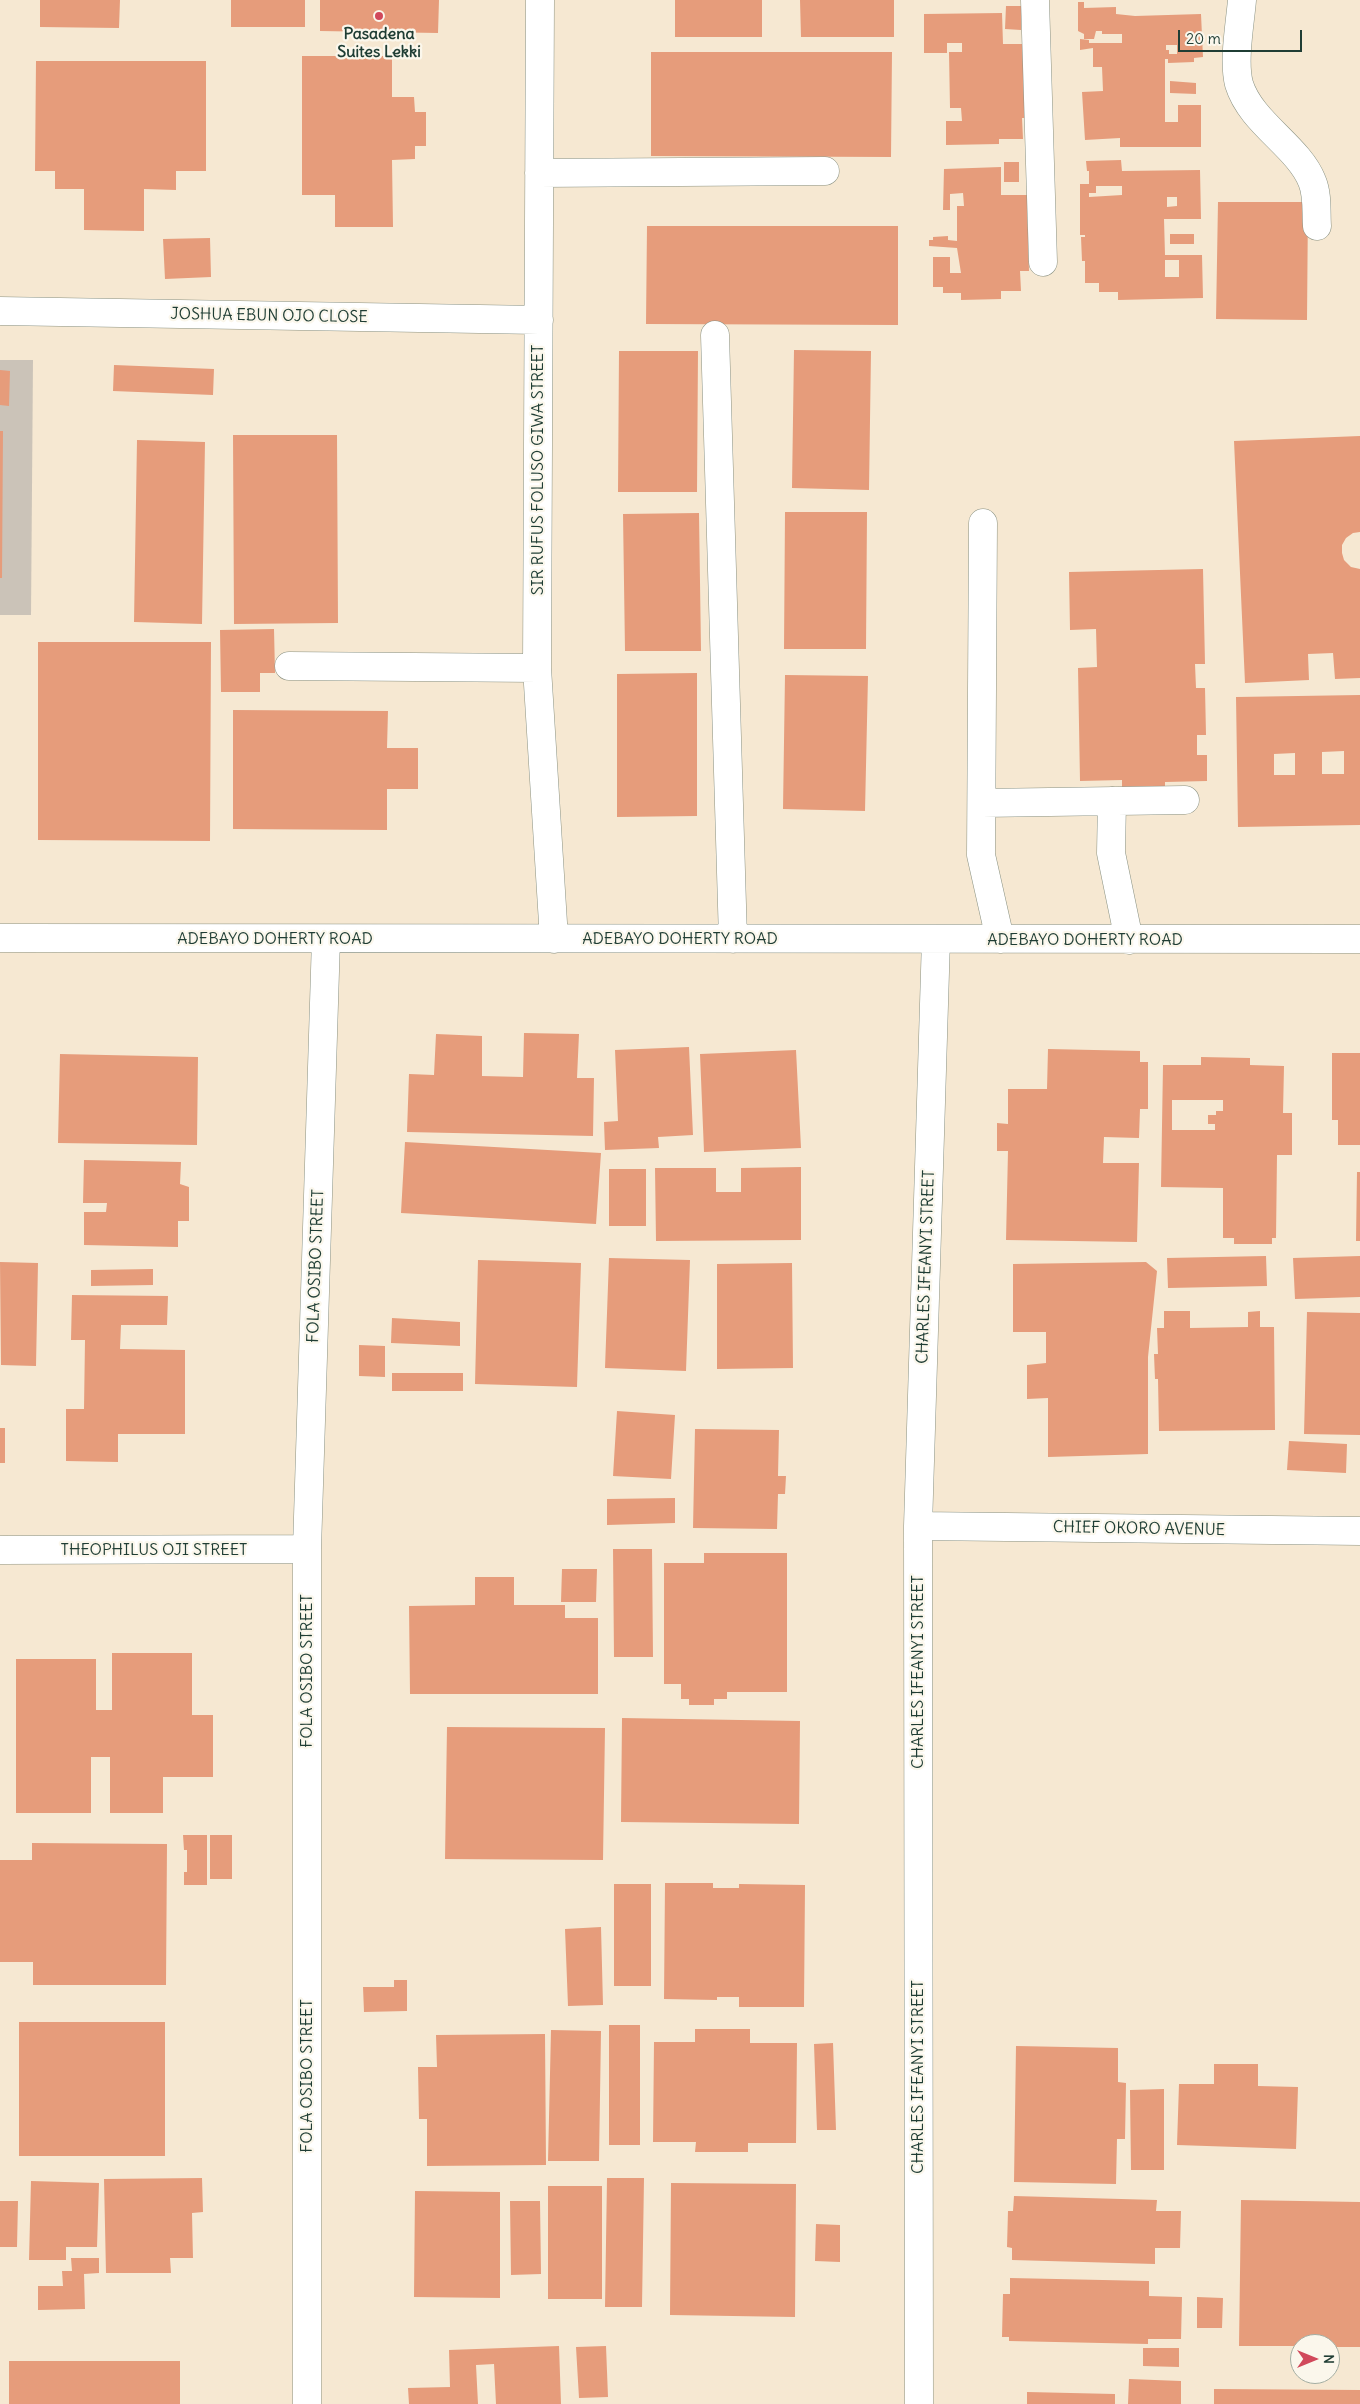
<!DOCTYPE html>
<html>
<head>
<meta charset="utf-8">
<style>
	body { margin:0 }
	#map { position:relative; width:1360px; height:2404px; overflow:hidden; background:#f6e8d2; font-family:Delius,sans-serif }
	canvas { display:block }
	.north { position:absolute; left:1290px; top:2334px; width:50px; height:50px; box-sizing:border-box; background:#fbf7ec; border:1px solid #a3ada2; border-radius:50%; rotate:90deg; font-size:14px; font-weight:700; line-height:20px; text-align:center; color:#1f3d34 }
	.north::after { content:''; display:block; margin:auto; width:18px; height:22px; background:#d1495b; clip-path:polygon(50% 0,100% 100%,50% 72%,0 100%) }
	.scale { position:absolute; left:1178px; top:30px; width:124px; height:22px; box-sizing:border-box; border:2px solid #1f3d34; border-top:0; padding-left:6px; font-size:15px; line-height:18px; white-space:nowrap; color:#1f3d34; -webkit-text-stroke:4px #fbf7ec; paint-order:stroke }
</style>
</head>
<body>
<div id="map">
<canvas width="1360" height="2404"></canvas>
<div class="north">N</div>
<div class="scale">20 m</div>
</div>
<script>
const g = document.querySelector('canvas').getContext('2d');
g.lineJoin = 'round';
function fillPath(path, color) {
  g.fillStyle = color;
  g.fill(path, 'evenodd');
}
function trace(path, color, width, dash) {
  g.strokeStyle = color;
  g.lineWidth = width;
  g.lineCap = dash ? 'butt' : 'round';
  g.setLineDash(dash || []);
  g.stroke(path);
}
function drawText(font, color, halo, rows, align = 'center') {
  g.font = font + ' Delius,sans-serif';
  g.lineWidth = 4.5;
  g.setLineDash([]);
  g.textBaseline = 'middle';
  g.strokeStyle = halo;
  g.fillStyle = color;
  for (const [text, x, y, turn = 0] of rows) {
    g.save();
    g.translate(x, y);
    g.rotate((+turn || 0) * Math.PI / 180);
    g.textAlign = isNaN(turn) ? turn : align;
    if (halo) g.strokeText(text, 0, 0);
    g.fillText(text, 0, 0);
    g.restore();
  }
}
fillPath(new Path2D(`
	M 0,360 L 33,360 L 31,615 L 0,615 Z`), '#cbc3b8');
fillPath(new Path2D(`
	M 40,0 L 120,0 L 119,28 L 40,27 Z
	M 231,0 L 305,0 L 305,27 L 231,27 Z
	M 320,0 L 439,0 L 438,33 L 320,31 Z
	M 675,0 L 762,0 L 762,37 L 675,37 Z
	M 800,0 L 894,0 L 894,37 L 801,37 Z
	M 1078,2 L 1084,2 L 1084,8 L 1116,7 L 1116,14 L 1135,16 L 1201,14 L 1203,57 L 1194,58 L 1194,62 L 1168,63 L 1168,59 L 1165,59 L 1165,122 L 1178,122 L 1178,105 L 1201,105 L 1201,147 L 1120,147 L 1120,138 L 1085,140 L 1082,92 L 1103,91 L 1102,67 L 1093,67 L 1093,48 L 1080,50 L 1080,39 L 1089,40 L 1089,43 L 1122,43 L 1122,34 L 1102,34 L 1102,31 L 1096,31 L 1094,39 L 1084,39 L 1084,34 L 1078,31 ZM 1166,45 L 1177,45 L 1177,54 L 1169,54 L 1169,50 L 1166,50 Z
	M 1006,6 L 1021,6 L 1021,30 L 1005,29 Z
	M 1002,13 L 1003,44 L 1027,44 L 1029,118 L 1022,118 L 1023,139 L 999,139 L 999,144 L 946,145 L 946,121 L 962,121 L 961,108 L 950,108 L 949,52 L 962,52 L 962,43 L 947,43 L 947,53 L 924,53 L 924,14 Z
	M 651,52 L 892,52 L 891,157 L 651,156 Z
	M 302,56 L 392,56 L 392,97 L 414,97 L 415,112 L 426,112 L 426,146 L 415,146 L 415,159 L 392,160 L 393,227 L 335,227 L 335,195 L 302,195 Z
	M 36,61 L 206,61 L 206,171 L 176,171 L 176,190 L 144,189 L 144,231 L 84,230 L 84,189 L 55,189 L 55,171 L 35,171 Z
	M 1170,81 L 1196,83 L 1196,94 L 1170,93 Z
	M 1121,160 L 1122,171 L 1200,170 L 1201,219 L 1164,219 L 1165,255 L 1202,255 L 1203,298 L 1118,300 L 1118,292 L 1099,292 L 1099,283 L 1085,283 L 1085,261 L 1082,261 L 1081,237 L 1085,237 L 1085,235 L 1080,235 L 1080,184 L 1089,184 L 1089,171 L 1087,171 L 1086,161 ZM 1096,186 L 1122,186 L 1122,195 L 1089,197 L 1089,193 L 1096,193 ZM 1167,197 L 1177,197 L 1177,206 L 1167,207 ZM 1165,260 L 1179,260 L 1179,277 L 1165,277 Z
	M 1004,162 L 1019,162 L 1019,182 L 1004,182 Z
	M 1001,167 L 1001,195 L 1027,195 L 1029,271 L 1020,271 L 1021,291 L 1001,291 L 1001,299 L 961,300 L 961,293 L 943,293 L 943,287 L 933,287 L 933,257 L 950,257 L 950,273 L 961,273 L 957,248 L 929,246 L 929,240 L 933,240 L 933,237 L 948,236 L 948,240 L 957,241 L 957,206 L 964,206 L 963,193 L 950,194 L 950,210 L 943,210 L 944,169 Z
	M 1218,202 L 1308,202 L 1307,320 L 1216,319 Z
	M 647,226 L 898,226 L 898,325 L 646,324 Z
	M 1170,234 L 1194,234 L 1194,244 L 1170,244 Z
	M 210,238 L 211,277 L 165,279 L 163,239 Z
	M 794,350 L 871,351 L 869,490 L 792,488 Z
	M 619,351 L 698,351 L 697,492 L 618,492 Z
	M 114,365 L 214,369 L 213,395 L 113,391 Z
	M 0,370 L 10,371 L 9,406 L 0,405 Z
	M 0,431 L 3,431 L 2,578 L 0,578 Z
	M 233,435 L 337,435 L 338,623 L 234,624 Z
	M 1360,436 L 1360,532 L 1353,533 L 1346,538 L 1342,545 L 1342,553 L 1344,560 L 1351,567 L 1360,569 L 1360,678 L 1335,679 L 1333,653 L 1308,654 L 1309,680 L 1245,683 L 1234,441 Z
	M 137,440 L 205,442 L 202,624 L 134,622 Z
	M 785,512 L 867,512 L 866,649 L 784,649 Z
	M 699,513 L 701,651 L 625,651 L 623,514 Z
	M 1203,569 L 1205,664 L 1195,664 L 1196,688 L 1205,688 L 1206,735 L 1197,735 L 1197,755 L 1207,755 L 1207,781 L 1165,782 L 1165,790 L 1122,791 L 1122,780 L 1080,781 L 1078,668 L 1097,667 L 1096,629 L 1070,630 L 1069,572 Z
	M 274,629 L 275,673 L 260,673 L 260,692 L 221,692 L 220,630 Z
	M 38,642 L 211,642 L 210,841 L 38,840 Z
	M 697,673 L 697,816 L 617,817 L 617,674 Z
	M 785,675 L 868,676 L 865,811 L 783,809 Z
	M 1360,695 L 1360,825 L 1238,827 L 1236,697 ZM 1344,751 L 1344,774 L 1322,774 L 1322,752 ZM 1295,753 L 1295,775 L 1274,775 L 1274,754 Z
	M 233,710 L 388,711 L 387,748 L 418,748 L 418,789 L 387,789 L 387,830 L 233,829 Z
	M 524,1033 L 579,1034 L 577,1078 L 594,1078 L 593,1136 L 407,1132 L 409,1074 L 434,1075 L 436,1034 L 482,1036 L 482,1076 L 523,1077 Z
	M 689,1047 L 693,1135 L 658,1137 L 659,1148 L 605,1150 L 604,1122 L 618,1121 L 615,1050 Z
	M 1048,1049 L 1140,1051 L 1140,1062 L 1148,1062 L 1148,1109 L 1140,1109 L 1139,1138 L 1104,1137 L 1103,1163 L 1139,1163 L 1137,1242 L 1006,1240 L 1008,1151 L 997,1151 L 997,1123 L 1008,1124 L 1008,1089 L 1047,1089 Z
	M 796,1050 L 801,1148 L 704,1152 L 700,1054 Z
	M 1332,1053 L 1360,1053 L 1360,1145 L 1338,1145 L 1338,1120 L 1332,1120 Z
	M 60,1054 L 198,1057 L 197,1145 L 58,1143 Z
	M 1201,1057 L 1250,1058 L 1250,1065 L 1284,1066 L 1283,1113 L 1292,1113 L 1292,1155 L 1277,1155 L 1276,1238 L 1272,1238 L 1272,1244 L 1234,1244 L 1234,1238 L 1223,1238 L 1223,1188 L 1161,1187 L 1163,1065 L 1201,1065 ZM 1172,1100 L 1223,1100 L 1223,1111 L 1216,1111 L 1216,1115 L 1208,1115 L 1208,1124 L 1215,1124 L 1215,1130 L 1172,1130 Z
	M 405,1142 L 601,1153 L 596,1224 L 401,1213 Z
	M 84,1160 L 181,1162 L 180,1184 L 189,1187 L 189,1221 L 178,1221 L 178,1247 L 84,1245 L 84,1212 L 106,1212 L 107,1203 L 83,1203 Z
	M 801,1167 L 801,1240 L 656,1241 L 655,1168 L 716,1168 L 716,1192 L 741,1192 L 741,1168 Z
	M 609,1169 L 646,1169 L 646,1226 L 609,1226 Z
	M 1357,1172 L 1360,1172 L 1360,1241 L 1356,1241 Z
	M 1266,1256 L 1267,1286 L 1168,1288 L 1167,1258 Z
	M 1360,1256 L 1360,1297 L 1295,1299 L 1293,1258 Z
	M 609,1258 L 690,1260 L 686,1371 L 605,1368 Z
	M 478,1260 L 581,1263 L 577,1387 L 475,1384 Z
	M 0,1262 L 38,1263 L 36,1366 L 1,1365 Z
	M 1146,1262 L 1157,1271 L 1148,1357 L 1148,1454 L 1048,1457 L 1048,1398 L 1027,1399 L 1027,1365 L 1046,1363 L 1046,1332 L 1013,1332 L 1013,1264 Z
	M 792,1263 L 793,1368 L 717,1369 L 717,1264 Z
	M 153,1269 L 153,1285 L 91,1286 L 91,1270 Z
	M 72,1295 L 168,1296 L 167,1325 L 121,1325 L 120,1349 L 185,1350 L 185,1434 L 118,1434 L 118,1462 L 66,1461 L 66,1409 L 84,1409 L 85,1340 L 71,1340 Z
	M 1164,1311 L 1190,1311 L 1190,1328 L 1248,1327 L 1248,1312 L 1260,1311 L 1260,1327 L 1274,1327 L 1275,1430 L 1159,1431 L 1158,1379 L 1155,1379 L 1154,1354 L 1158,1354 L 1157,1328 L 1164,1328 Z
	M 1307,1312 L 1360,1313 L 1360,1435 L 1304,1434 Z
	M 392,1318 L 460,1322 L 460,1346 L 391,1343 Z
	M 359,1345 L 385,1346 L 385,1377 L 359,1376 Z
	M 392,1373 L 463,1373 L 463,1391 L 392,1391 Z
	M 617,1411 L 675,1415 L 671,1479 L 613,1476 Z
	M 0,1428 L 5,1428 L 5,1463 L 0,1463 Z
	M 695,1429 L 779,1430 L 778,1476 L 786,1476 L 785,1494 L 778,1494 L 777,1529 L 693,1528 Z
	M 1289,1441 L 1347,1444 L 1346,1473 L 1287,1470 Z
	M 675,1498 L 675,1523 L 607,1525 L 607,1499 Z
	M 613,1549 L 652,1549 L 653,1657 L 614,1657 Z
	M 704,1553 L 787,1553 L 787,1692 L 727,1692 L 727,1699 L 714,1699 L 714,1705 L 689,1705 L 689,1699 L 681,1699 L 681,1684 L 664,1684 L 664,1563 L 704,1563 Z
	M 562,1569 L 597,1569 L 596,1602 L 561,1602 Z
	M 475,1577 L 514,1577 L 514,1605 L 565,1605 L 565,1618 L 598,1618 L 598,1694 L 410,1694 L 409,1606 L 475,1605 Z
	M 112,1653 L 192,1653 L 192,1715 L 213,1715 L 213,1777 L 163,1777 L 163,1813 L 110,1813 L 110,1757 L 91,1757 L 91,1813 L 16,1813 L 16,1659 L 96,1659 L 96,1710 L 112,1710 Z
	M 622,1718 L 800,1721 L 799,1824 L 621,1822 Z
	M 447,1727 L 605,1728 L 603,1860 L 445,1859 Z
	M 183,1835 L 207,1835 L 207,1885 L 184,1885 L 184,1872 L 187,1872 L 187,1850 L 184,1850 Z
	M 210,1835 L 232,1835 L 232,1879 L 210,1879 Z
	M 32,1843 L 167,1844 L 166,1985 L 33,1985 L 33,1962 L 0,1962 L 0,1860 L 32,1860 Z
	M 665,1883 L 713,1883 L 713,1888 L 739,1888 L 739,1884 L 805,1885 L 804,2007 L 739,2007 L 739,1997 L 717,1997 L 717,2000 L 664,1999 Z
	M 614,1884 L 651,1884 L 651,1986 L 614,1986 Z
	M 601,1927 L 603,2005 L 568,2006 L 565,1929 Z
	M 394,1980 L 407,1980 L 407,2011 L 364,2012 L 363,1987 L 394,1987 Z
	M 19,2022 L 165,2022 L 165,2156 L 19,2156 Z
	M 609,2025 L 640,2025 L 640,2145 L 609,2145 Z
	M 695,2029 L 750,2029 L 750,2043 L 797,2043 L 796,2143 L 748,2143 L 748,2152 L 695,2152 L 696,2142 L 653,2142 L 654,2042 L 695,2042 Z
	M 551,2030 L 601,2031 L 599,2161 L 548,2161 Z
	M 545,2034 L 546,2165 L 427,2166 L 427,2119 L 419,2119 L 418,2067 L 437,2067 L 436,2035 Z
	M 833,2043 L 836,2130 L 817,2130 L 814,2044 Z
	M 1016,2046 L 1118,2048 L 1118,2082 L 1126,2083 L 1125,2139 L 1117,2139 L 1116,2184 L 1014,2182 Z
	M 1214,2064 L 1258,2064 L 1258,2086 L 1298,2087 L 1296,2149 L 1177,2145 L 1179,2084 L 1214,2084 Z
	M 1164,2089 L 1164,2170 L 1131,2170 L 1130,2090 Z
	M 202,2178 L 203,2212 L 192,2213 L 193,2258 L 170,2258 L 171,2273 L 106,2273 L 104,2179 Z
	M 607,2178 L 644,2178 L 642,2307 L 605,2307 Z
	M 31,2181 L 99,2183 L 97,2247 L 66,2247 L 66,2260 L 29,2260 Z
	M 671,2183 L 796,2184 L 795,2317 L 670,2315 Z
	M 548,2186 L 602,2186 L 602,2299 L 548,2299 Z
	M 415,2191 L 500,2192 L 500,2298 L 414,2297 Z
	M 1014,2196 L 1157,2200 L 1156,2211 L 1181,2211 L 1180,2248 L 1155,2248 L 1155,2264 L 1012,2260 L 1012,2248 L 1007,2247 L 1008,2211 L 1013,2211 Z
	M 1241,2200 L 1360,2202 L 1360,2347 L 1330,2347 L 1330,2344 L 1300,2344 L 1300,2346 L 1239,2346 Z
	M 0,2201 L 18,2201 L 17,2247 L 0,2247 Z
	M 510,2201 L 540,2201 L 541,2274 L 511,2275 Z
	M 816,2224 L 840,2225 L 840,2262 L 815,2261 Z
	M 71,2258 L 99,2258 L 99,2273 L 84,2274 L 85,2309 L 38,2310 L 38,2286 L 63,2286 L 62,2271 L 72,2271 Z
	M 1010,2278 L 1149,2281 L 1149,2296 L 1182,2297 L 1181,2339 L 1148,2339 L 1148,2344 L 1009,2341 L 1009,2337 L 1002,2337 L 1003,2294 L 1010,2294 Z
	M 1197,2297 L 1223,2298 L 1222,2328 L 1197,2328 Z
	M 559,2346 L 561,2404 L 496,2404 L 494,2364 L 476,2365 L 478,2404 L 409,2404 L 408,2388 L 450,2387 L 449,2350 Z
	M 606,2346 L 608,2397 L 579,2398 L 576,2347 Z
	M 1143,2348 L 1179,2348 L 1179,2367 L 1143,2366 Z
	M 9,2361 L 180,2361 L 180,2404 L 9,2404 Z
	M 1129,2379 L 1181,2381 L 1181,2404 L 1128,2404 Z
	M 1214,2389 L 1360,2390 L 1360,2404 L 1214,2404 Z
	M 1027,2392 L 1115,2394 L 1115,2404 L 1027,2404 Z`), '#e69c7b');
const minor = new Path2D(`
	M 540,0 L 537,668 L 554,939
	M 1035,0 L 1043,262
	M 1242,0 C 1240,24 1233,61 1239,84 C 1251,123 1298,146 1312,181 C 1318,195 1316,212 1317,226
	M 539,173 L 825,171
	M 0,311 L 539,320
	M 715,335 L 733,939
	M 983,523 L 981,855 L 1000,939
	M 289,666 L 537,668
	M 1112,801 L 1111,853 L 1129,940
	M 982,803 L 1185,800
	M 0,938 L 1360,939
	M 918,1526 L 1360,1531
	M 0,1550 L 307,1549
	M 307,2404 L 307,1549 L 326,939
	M 919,2404 L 918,1526 L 936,939`);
trace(minor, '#8a9283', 29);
trace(minor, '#fff', 28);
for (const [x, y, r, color] of [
	[379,16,5,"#d1495b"]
]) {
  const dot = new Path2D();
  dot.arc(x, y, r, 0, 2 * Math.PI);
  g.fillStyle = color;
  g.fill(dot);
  trace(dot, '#fbf7ec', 2);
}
drawText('bold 16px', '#1f3d34', '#fbf7ec', [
	["Pasadena",379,34],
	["Suites Lekki",379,52]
]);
drawText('16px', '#1f3d34', '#fbf7ec', [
	["JOSHUA EBUN OJO CLOSE",269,316,1],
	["SIR RUFUS FOLUSO GIWA STREET",538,470,-90],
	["ADEBAYO DOHERTY ROAD",275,939],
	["ADEBAYO DOHERTY ROAD",680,939],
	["ADEBAYO DOHERTY ROAD",1085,940],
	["FOLA OSIBO STREET",316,1266,-88],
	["CHARLES IFEANYI STREET",926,1267,-88],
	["CHIEF OKORO AVENUE",1139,1529,1],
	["THEOPHILUS OJI STREET",154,1550],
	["FOLA OSIBO STREET",307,1671,-90],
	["CHARLES IFEANYI STREET",918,1672,-90],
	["FOLA OSIBO STREET",307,2076,-90],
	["CHARLES IFEANYI STREET",918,2077,-90]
]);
</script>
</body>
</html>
